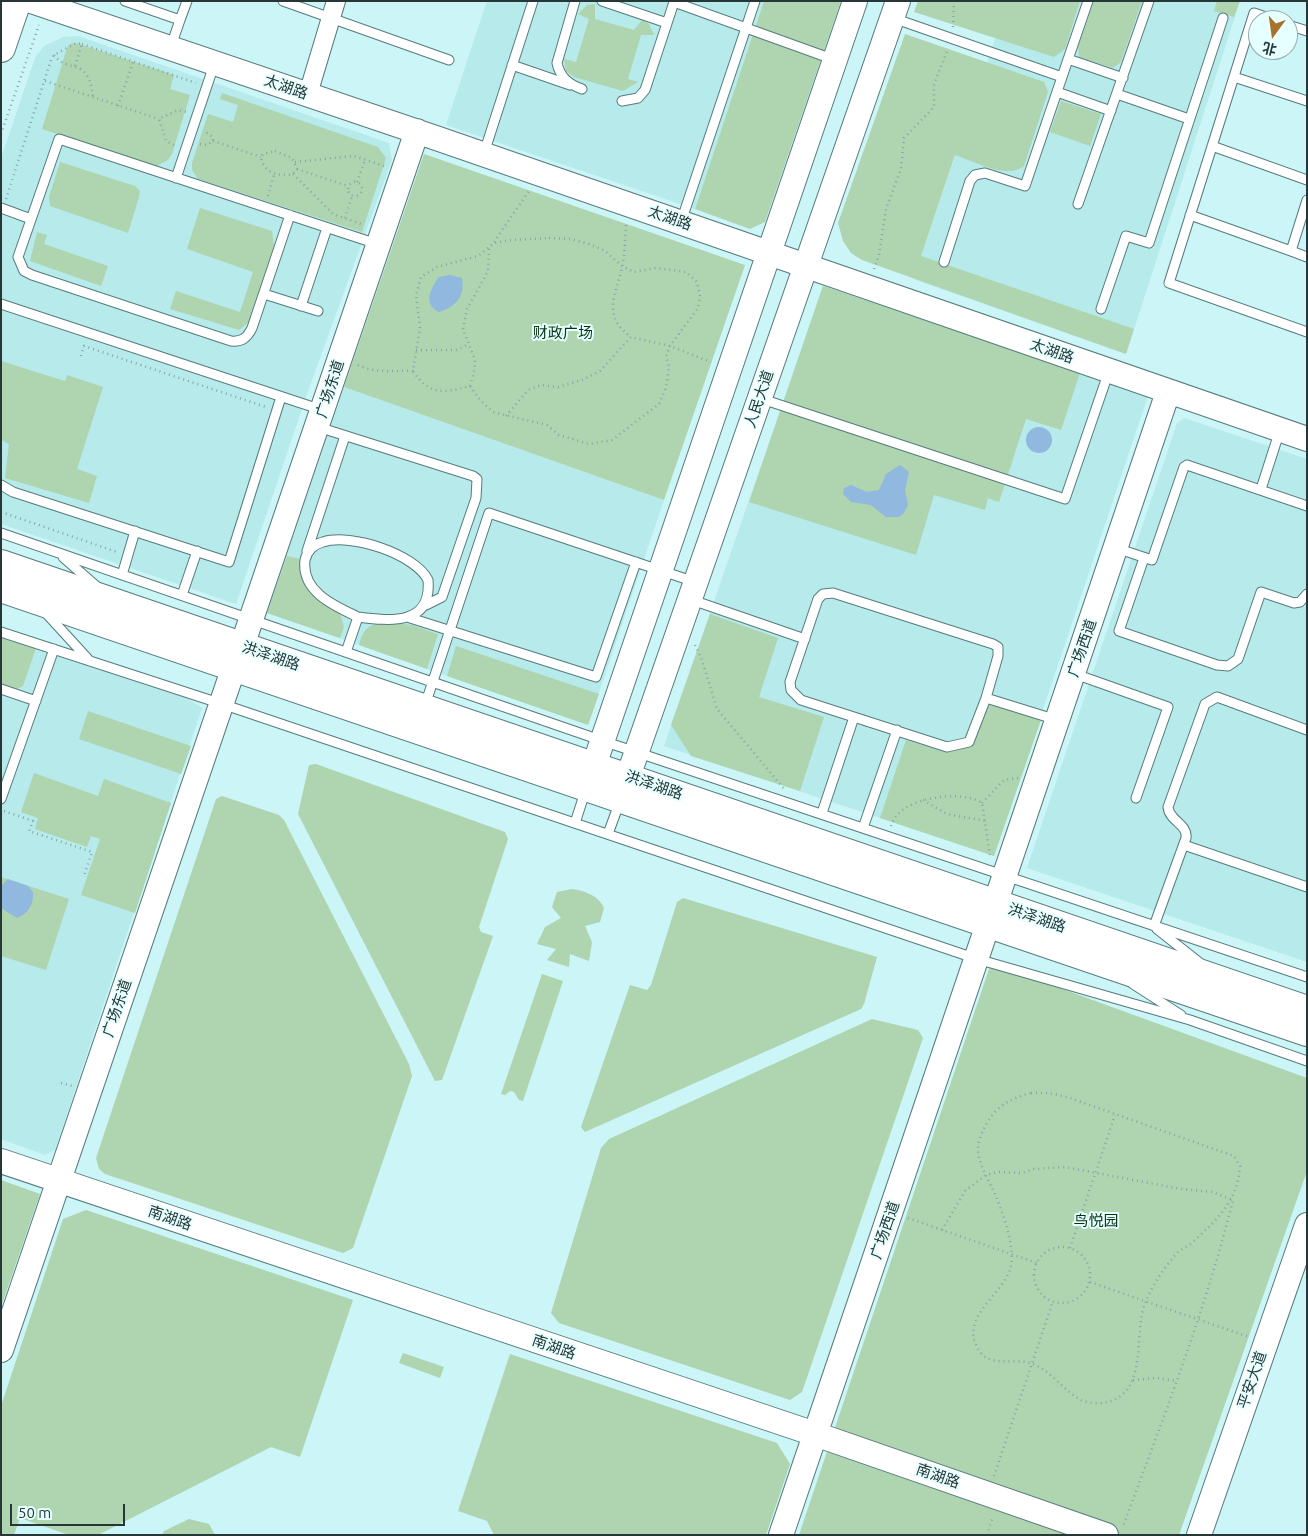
<!DOCTYPE html>
<html>
<head>
<meta charset="utf-8">
<style>
	body { margin:0 }
	#map { position:relative; width:1308px; height:1536px; overflow:hidden; background:#cbf5f6; font-family:Ubuntu,"Noto Sans SC",sans-serif }
	canvas { display:block }
	.frame { position:absolute; inset:0; border:2px solid #273738; pointer-events:none }
	.north { position:absolute; left:1248px; top:10px; width:50px; height:50px; box-sizing:border-box; background:#e6ffff; border:1px solid #9aafaf; border-radius:50%; rotate:194deg; font-size:14px; font-weight:700; line-height:20px; text-align:center; color:#273738 }
	.north::after { content:''; display:block; margin:auto; width:18px; height:22px; background:#a8722d; clip-path:polygon(50% 0,100% 100%,50% 72%,0 100%) }
	.scale { position:absolute; left:10px; top:1504px; width:115px; height:22px; box-sizing:border-box; border:2px solid #273738; border-top:0; padding-left:6px; font-size:15px; line-height:18px; white-space:nowrap; color:#273738; -webkit-text-stroke:4px #e6ffff; paint-order:stroke }
</style>
</head>
<body>
<div id="map">
<canvas width="1308" height="1536"></canvas>
<div class="frame"></div>
<div class="north">北</div>
<div class="scale">50 m</div>
</div>
<script>
const g = document.querySelector('canvas').getContext('2d');
g.lineJoin = 'round';
function fillPath(path, color) {
  g.fillStyle = color;
  g.fill(path, 'evenodd');
}
function trace(path, color, width, dash) {
  g.strokeStyle = color;
  g.lineWidth = width;
  g.lineCap = dash ? 'butt' : 'round';
  g.setLineDash(dash || []);
  g.stroke(path);
}
function drawText(font, color, halo, rows, align = 'center') {
  g.font = font + ' Ubuntu,"Noto Sans SC",sans-serif';
  g.lineWidth = 4;
  g.setLineDash([]);
  g.textBaseline = 'middle';
  g.strokeStyle = halo;
  g.fillStyle = color;
  for (const [text, x, y, turn = 0] of rows) {
    g.save();
    g.translate(x, y);
    g.rotate((+turn || 0) * Math.PI / 180);
    g.textAlign = isNaN(turn) ? turn : align;
    if (halo) g.strokeText(text, 0, 0);
    g.fillText(text, 0, 0);
    g.restore();
  }
}
fillPath(new Path2D(`
	M 487,1 L 764,1 L 695,209 L 446,125 Z
	M 1008,1 L 1240,1 L 1126,354 L 913,279 Z
	M 78,36 L 389,143 L 392,160 L 307,394 L 236,604 L 1,524 L 1,158 L 35,58 L 44,46 L 63,37 Z
	M 823,286 L 1148,396 L 994,856 L 664,746 Z
	M 344,387 L 664,500 L 588,725 L 267,613 Z
	M 1184,418 L 1307,459 L 1307,962 L 1027,868 L 1177,423 Z
	M 1,637 L 185,697 L 202,708 L 55,1150 L 45,1155 L 1,1139 Z`), '#b6eaeb');
fillPath(new Path2D(`
	M 764,1 L 841,1 L 765,222 L 750,229 L 695,209 Z
	M 918,1 L 1080,1 L 1065,49 L 1054,57 L 914,12 Z
	M 1094,1 L 1142,1 L 1121,62 L 1113,68 L 1079,57 L 1078,47 Z
	M 1217,1 L 1240,1 L 1234,17 L 1214,11 Z
	M 595,4 L 595,19 L 634,30 L 642,20 L 649,24 L 654,35 L 641,35 L 628,79 L 638,82 L 623,91 L 574,77 L 566,71 L 564,59 L 576,62 L 589,19 L 578,14 L 587,5 Z
	M 905,34 L 1044,82 L 1048,92 L 1024,166 C 1007,180 974,161 955,155 L 921,256 L 1134,329 L 1126,354 L 862,260 L 851,253 L 843,241 L 838,223 Z
	M 76,43 L 174,75 L 170,89 L 190,95 L 172,154 L 168,160 L 157,166 L 42,129 L 67,48 L 70,44 Z
	M 222,93 L 378,147 L 386,158 L 362,232 L 198,179 L 192,170 L 192,163 L 208,114 L 233,122 L 238,105 L 220,99 Z
	M 1061,101 L 1101,114 L 1090,146 L 1050,132 Z
	M 424,154 L 745,265 L 664,500 L 344,387 Z
	M 60,162 L 135,186 L 140,191 L 139,197 L 128,233 L 50,206 L 49,197 Z
	M 200,208 L 272,231 L 274,247 L 249,322 L 239,330 L 170,309 L 176,291 L 240,312 L 253,272 L 187,249 Z
	M 37,232 L 47,235 L 44,244 L 108,266 L 101,286 L 30,261 Z
	M 823,286 L 1080,373 L 1061,430 L 1026,419 L 999,502 L 988,498 L 985,510 L 934,495 L 916,555 L 749,502 Z
	M 1,361 L 65,381 L 67,375 L 103,387 L 77,469 L 97,476 L 89,503 L 5,478 L 9,444 L 1,440 Z
	M 287,556 L 300,559 C 300,590 313,600 340,613 L 344,627 L 340,638 L 267,613 Z
	M 710,614 L 778,638 L 759,697 L 824,717 L 800,791 L 691,756 L 671,725 Z
	M 395,623 L 412,625 L 438,634 L 427,669 L 359,645 C 365,622 373,624 395,623 Z
	M 1,637 L 36,648 L 23,686 L 13,691 L 1,687 Z
	M 456,646 L 599,694 L 588,725 L 447,676 Z
	M 987,704 L 1041,720 L 994,856 L 880,818 L 906,740 L 945,752 L 968,746 Z
	M 88,711 L 191,746 L 181,774 L 79,739 Z
	M 316,764 L 505,832 L 508,839 L 479,927 L 481,932 L 493,936 L 442,1080 L 435,1081 L 298,814 L 309,765 Z
	M 34,773 L 98,796 L 104,779 L 171,803 L 135,913 L 81,895 L 100,839 L 91,836 L 87,847 L 35,829 L 38,818 L 21,812 Z
	M 222,796 L 279,815 L 284,820 L 409,1064 L 412,1076 L 353,1248 L 343,1253 L 105,1174 L 99,1169 L 96,1158 L 216,799 Z
	M 1,877 L 69,899 L 46,970 L 1,956 Z
	M 572,889 C 585,891 598,895 604,908 L 600,922 L 585,926 L 592,942 L 589,961 L 570,954 L 569,967 L 547,960 L 556,949 L 537,944 L 545,927 L 561,918 L 552,907 L 557,892 Z
	M 683,898 L 877,957 L 864,1004 L 861,1009 L 585,1132 L 581,1127 L 630,985 L 647,990 L 651,985 L 677,902 Z
	M 991,963 L 1307,1078 L 1307,1171 L 1179,1535 L 799,1535 Z
	M 542,974 L 563,981 L 523,1101 L 519,1100 L 514,1092 L 510,1091 L 505,1095 L 501,1094 Z
	M 872,1019 L 918,1030 L 923,1038 L 802,1392 L 790,1400 L 559,1323 L 551,1313 L 601,1148 L 609,1139 Z
	M 1,1180 L 40,1194 L 1,1307 Z
	M 86,1210 L 353,1300 L 300,1457 L 271,1447 L 98,1535 L 69,1535 L 20,1518 L 14,1535 L 1,1535 L 1,1406 L 63,1219 Z
	M 403,1353 L 444,1367 L 440,1378 L 399,1363 Z
	M 510,1354 L 777,1443 L 790,1464 L 766,1535 L 494,1535 L 487,1521 L 458,1511 Z
	M 189,1519 L 209,1524 L 215,1535 L 162,1535 L 164,1531 Z`), '#aed4b0');
fillPath(new Path2D(`
	M 450,275 L 462,278 C 465,296 456,307 439,312 C 422,304 431,288 439,277 Z
	M1026 440a13 13 0 1 1 26 0a13 13 0 1 1-26 0Z
	M 900,465 L 909,472 L 905,490 L 908,505 L 904,513 L 899,517 L 886,517 L 871,505 L 851,502 L 843,494 L 844,488 L 851,485 L 867,492 L 879,490 L 886,474 Z
	M 8,879 L 28,886 L 33,892 C 34,904 28,914 17,918 L 1,908 L 1,886 Z`), '#91b8de');
const lane = new Path2D(`
	M 125,1 L 180,20 L 187,1
	M 283,1 L 449,60
	M 575,1 L 557,63 C 560,77 568,84 582,89
	M 602,1 L 667,23
	M 893,18 L 1062,77 L 1088,1
	M 1275,20 L 1254,13 L 1169,283 L 1307,332
	M 1288,25 L 1307,31
	M 171,46 L 180,20
	M 1068,59 L 1123,78
	M 512,65 L 570,85
	M 1234,77 L 1307,101
	M 1057,92 L 1111,111
	M 1117,94 L 1189,119
	M 622,101 L 638,98 L 645,90 L 674,2 L 835,60
	M 1212,146 L 1307,180
	M 484,153 L 533,1
	M 176,178 L 214,65
	M 1078,204 L 1149,1
	M 1,208 L 31,219
	M 290,215 L 252,328 C 247,338 242,342 231,341 L 32,275 L 24,271 L 18,257 L 59,139 L 377,244
	M 1190,215 L 1291,251 L 1307,200
	M 681,222 L 755,1
	M 1291,251 L 1307,257
	M 944,262 L 970,181 L 975,175 L 985,173 L 1025,186 L 1062,77
	M 264,294 L 318,311
	M 1,304 L 322,410
	M 301,306 L 327,228
	M 1101,309 L 1126,236 L 1149,243 L 1223,18
	M 762,399 L 1065,499 L 1109,371
	M 318,427 L 473,476 L 477,479 L 476,498 L 442,597 L 426,605
	M 1,485 L 13,492 L 229,562 L 281,397
	M 1261,489 L 1280,430
	M 1,533 L 603,741 L 1307,977
	M 1116,548 L 1152,560 L 1184,467 L 1187,465 L 1307,506
	M 307,551 L 345,436
	M 63,557 L 96,586
	M 1144,558 L 1119,631 L 1217,665 L 1228,666 L 1238,659 L 1261,592 L 1294,603 L 1300,602 L 1307,594
	M 122,575 L 135,531
	M 182,595 L 197,551
	M 692,600 L 805,639
	M 45,612 L 88,659
	M 407,617 L 596,677 L 636,562
	M 1,632 L 222,704 L 977,959 L 1190,1020 L 1307,1061
	M 346,652 L 358,617 C 390,621 432,626 428,580 C 415,554 351,533 323,542 C 314,544 307,551 305,560 C 301,592 335,606 358,617
	M 1075,674 L 1168,707 L 1136,798
	M 1,689 L 36,701
	M 986,698 L 998,656 L 998,647 L 993,644 L 833,593 L 823,594 L 818,599 L 790,682 L 791,690 L 801,700 L 947,747 L 969,742 L 986,698 L 1057,720
	M 425,705 L 489,513 L 695,582
	M 1,799 L 54,649
	M 822,813 L 854,717
	M 575,823 L 586,789
	M 863,828 L 897,730
	M 608,834 L 620,801
	M 1184,845 L 1307,887
	M 1154,926 L 1186,838 C 1188,824 1169,821 1168,807 L 1205,704 L 1217,697 L 1307,730
	M 1157,929 L 1200,963
	M 1133,984 L 1181,1015`);
const street = new Path2D(`
	M 308,94 L 336,1`);
const secondary = new Path2D(`
	M 31,1 L 436,138 L 1307,439
	M 242,646 L 417,131
	M 588,783 L 855,1
	M 622,794 L 898,1
	M 995,904 L 1168,392
	M 1,1161 L 815,1434 L 1106,1535
	M 1,1350 L 234,667
	M 781,1535 L 988,924
	M 1199,1535 L 1307,1225`);
const primary = new Path2D(`
	M 1,48 L 17,1
	M 1,564 L 1307,1010
	M 1,588 L 1307,1032`);
trace(lane, '#557b7c', 11);
trace(street, '#557b7c', 20);
trace(secondary, '#557b7c', 26);
trace(primary, '#557b7c', 30);
trace(new Path2D(`
	M 953,27 L 954,1
	M 82,44 L 196,83
	M 54,55 C 68,74 89,56 93,97
	M 45,81 L 159,119
	M 118,106 L 133,62
	M 1,134 L 39,25
	M 213,141 L 261,157
	M 200,144 L 207,145 L 213,141 L 213,137 L 204,131
	M 174,145 L 166,141 L 159,119 L 178,110 L 187,112
	M 275,151 L 292,158 L 297,169 L 293,174 C 279,177 263,173 261,157 L 263,154 Z
	M 295,162 L 354,156 L 384,166
	M 297,169 L 348,186
	M 293,174 L 333,214 L 364,225
	M348 189a7 7 0 1 1 14 0a7 7 0 1 1-14 0Z
	M 357,182 L 365,160
	M 268,196 L 274,174
	M 6,199 L 51,60 L 54,55 L 76,43 L 82,44 L 75,66
	M 345,218 L 352,196
	M 626,225 C 625,239 625,254 622,268 C 615,296 602,316 631,337
	M 549,238 L 570,239 L 589,244 L 605,251 L 622,266 L 634,272 L 656,268 L 686,272 L 697,282 L 700,295 L 698,308 L 670,346 L 666,356 L 669,367 L 666,388 L 659,404 L 612,440 L 589,444 L 559,435 L 547,425 L 493,412 L 481,401 L 470,386 C 443,393 430,396 413,371 L 420,328 L 416,295 L 421,277 L 437,267 L 478,256 L 494,243 L 511,240 Z
	M 494,242 L 529,191
	M 874,269 L 879,255 L 886,209 L 901,169 L 904,138 L 934,107 L 934,84 L 948,49
	M 416,350 L 456,350 L 467,345
	M 81,356 L 84,346 L 266,407
	M 358,365 C 376,374 394,370 413,371
	M 470,386 L 474,373 L 475,360 L 463,329 L 467,309 L 488,271 L 489,247
	M 506,416 L 528,390 L 541,385 L 558,387 L 582,380 L 600,371 L 631,337 L 670,346 L 711,362
	M 1,512 L 117,552
	M 695,645 L 701,657 L 717,709 L 785,790
	M 923,800 L 947,814 L 986,821
	M 982,803 L 1004,780 L 1018,778
	M 4,811 L 33,821 L 29,831 L 92,852 L 84,876
	M 891,826 C 892,823 894,818 897,815 C 912,797 963,790 982,803 L 990,855
	M 61,1083 L 72,1086
	M 1031,1093 L 1049,1093 L 1067,1097 L 1234,1156 L 1240,1166 C 1238,1199 1219,1218 1195,1240 C 1190,1246 1182,1248 1177,1253 C 1165,1267 1153,1284 1146,1301 C 1132,1332 1150,1392 1107,1402 C 1100,1404 1088,1403 1081,1400 C 1064,1391 1051,1371 1033,1364 C 1013,1356 987,1371 976,1345 C 962,1315 1005,1293 1011,1266 C 1015,1246 1002,1209 993,1190 C 987,1177 978,1163 978,1148 C 978,1140 983,1130 987,1123 C 997,1105 1012,1098 1031,1093 Z
	M 908,1218 L 1037,1263
	M 942,1230 L 965,1191 L 986,1175 L 998,1172 L 1022,1173 L 1034,1169 L 1065,1167 L 1181,1189 L 1212,1192 L 1233,1200 C 1205,1312 1163,1419 1123,1526
	M1034 1275a28 28 0 1 1 56 0a28 28 0 1 1-56 0Z
	M 1070,1248 L 1115,1115
	M 1090,1282 L 1249,1337
	M 1133,1380 L 1156,1378 L 1177,1381
	M 994,1476 L 1053,1301
	M 987,1535 L 993,1516`), '#86a5a6', 2.5, [1, 4]);
trace(lane, '#fff', 9);
trace(street, '#fff', 18);
trace(secondary, '#fff', 24);
trace(primary, '#fff', 28);
drawText('15px', '#273738', '#e6ffff', [
	["太湖路",286,87,19],
	["太湖路",670,218,19],
	["太湖路",1052,351,19],
	["广场东道",330,389,-72],
	["人民大道",759,399,-71],
	["广场西道",1082,648,-71],
	["洪泽湖路",271,656,19],
	["洪泽湖路",654,785,19],
	["洪泽湖路",1037,918,19],
	["广场东道",117,1008,-71],
	["南湖路",170,1218,19],
	["广场西道",885,1230,-71],
	["南湖路",554,1347,19],
	["平安大道",1252,1380,-71],
	["南湖路",938,1476,19]
]);
drawText('15px', '#06330e', '#e6ffff', [
	["财政广场",563,333],
	["鸟悦园",1096,1221]
]);
</script>
</body>
</html>
